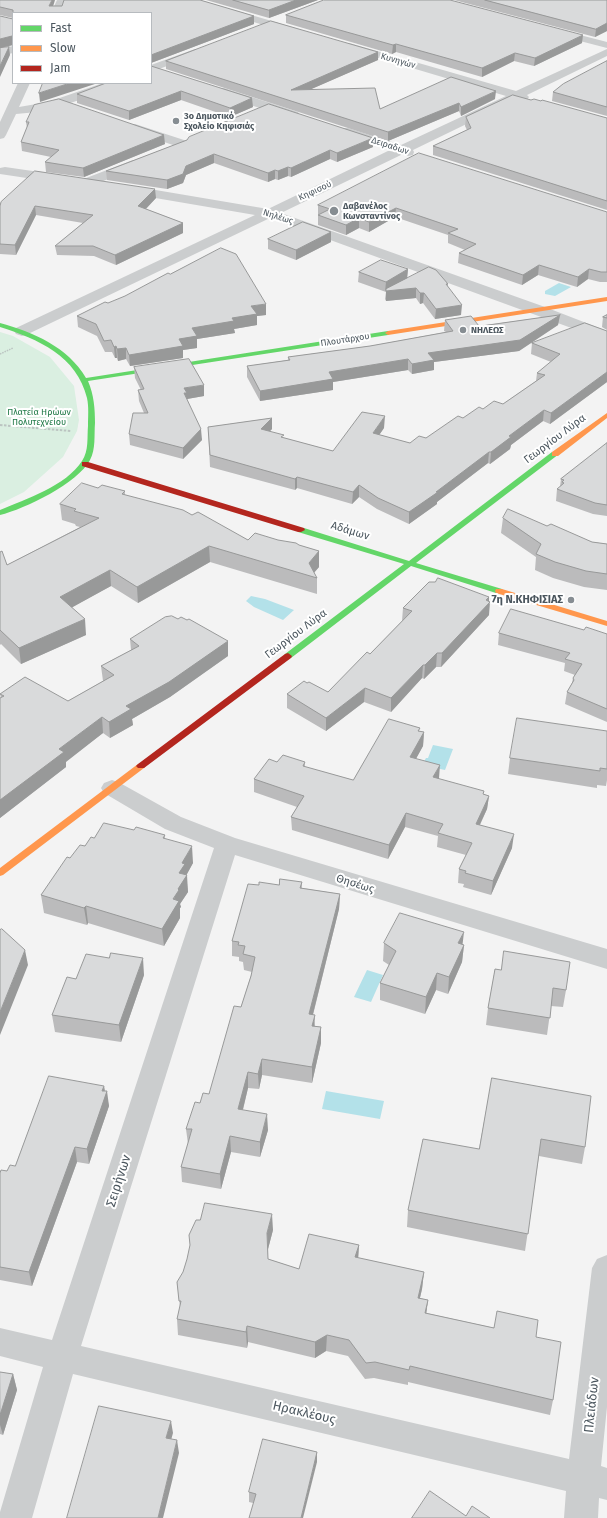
<!DOCTYPE html>
<html>
<head>
<meta charset="utf-8">
<style>
	body { margin:0 }
	#map { position:relative; width:607px; height:1518px; overflow:hidden; background:#f3f3f3; font-family:"Fira Sans",sans-serif }
	canvas { display:block }
	.legend { position:absolute; left:12px; top:12px; width:140px; height:72px; box-sizing:border-box; background:#fff; border:1px solid #b7bbbf; margin:0; padding:5px 7px; list-style:none; font-size:12px; color:#4b565e }
	.legend li { display:flex; align-items:center; gap:8px; height:20px }
	.legend b { width:20px; border:1px solid #b7bbbf }
</style>
</head>
<body>
<div id="map">
<canvas width="607" height="1518"></canvas>
<ul class="legend">
<li><b style="height:5px;background:#63d668"></b>Fast</li>
<li><b style="height:5px;background:#ff974d"></b>Slow</li>
<li><b style="height:5px;background:#b3261e"></b>Jam</li>
</ul>
</div>
<script>
const g = document.querySelector('canvas').getContext('2d');
g.lineJoin = 'round';
function fillPath(path, color) {
  g.fillStyle = color;
  g.fill(path, 'evenodd');
}
function trace(path, color, width, dash) {
  g.strokeStyle = color;
  g.lineWidth = width;
  g.lineCap = dash ? 'butt' : 'round';
  g.setLineDash(dash || []);
  g.stroke(path);
}
function drawText(font, color, halo, rows, align = 'center') {
  g.font = font + ' "Fira Sans",sans-serif';
  g.lineWidth = 4;
  g.setLineDash([]);
  g.textBaseline = 'middle';
  g.strokeStyle = halo;
  g.fillStyle = color;
  for (const [text, x, y, turn = 0] of rows) {
    g.save();
    g.translate(x, y);
    g.rotate((+turn || 0) * Math.PI / 180);
    g.textAlign = isNaN(turn) ? turn : align;
    if (halo) g.strokeText(text, 0, 0);
    g.fillText(text, 0, 0);
    g.restore();
  }
}
fillPath(new Path2D(`
	M 0,332 L 13,336 L 50,357 L 74,386 L 79,420 L 77,431 L 63,457 L 24,492 L 0,504 Z`), '#daefe1');
fillPath(new Path2D(`
	M 559,283 L 571,287 L 555,296 L 545,294 L 545,291 Z
	M 251,596 L 265,599 L 294,610 L 283,620 L 254,607 L 246,601 Z
	M 433,745 L 453,749 L 445,770 L 422,765 L 426,758 L 428,758 Z
	M 367,970 L 383,975 L 371,1002 L 354,997 Z
	M 326,1091 L 384,1101 L 380,1119 L 322,1109 Z`), '#b3e1e9');
trace(new Path2D(`
	M 0,354 L 13,348`), '#bbc4c1', 1.5, [1.5, 1]);
trace(new Path2D(`
	M 0,425 L 71,431`), '#bbc4c1', 2, [2.5, 1.5]);
fillPath(new Path2D(`
	M 57,0 L 67,0 L 61,13 L 51,13 Z
	M 184,0 L 200,0 L 299,29 L 301,31 L 295,34 L 291,33 L 185,2 Z
	M 553,28 L 607,42 L 607,48 L 549,33 L 547,31 L 549,29 Z
	M 349,43 L 516,91 L 607,49 L 607,56 L 527,95 L 529,97 L 527,100 L 523,101 L 518,99 L 413,150 L 414,152 L 413,155 L 408,156 L 403,154 L 281,213 L 545,307 L 607,331 L 607,341 L 270,218 L 28,334 L 22,336 L 16,334 L 14,331 L 16,328 L 255,215 L 126,193 L 121,192 L 119,189 L 121,186 L 126,185 L 268,209 L 390,150 L 340,134 L 338,131 L 340,128 L 348,128 L 401,145 L 506,96 L 345,48 L 343,46 L 345,44 Z
	M 13,46 L 13,53 L 0,56 L 0,49 Z
	M 195,49 L 199,50 L 201,52 L 199,54 L 151,72 L 151,65 Z
	M 18,83 L 30,83 L 19,107 L 48,102 L 103,83 L 120,83 L 118,86 C 85,98 52,112 16,114 L 6,135 L 4,138 L 0,139 L 0,122 Z
	M 224,88 L 298,112 L 300,115 L 298,118 L 290,118 L 220,95 L 218,92 L 220,89 Z
	M 135,124 L 187,141 L 188,144 L 187,147 L 182,148 L 131,131 L 129,128 L 131,125 Z
	M 133,160 L 138,161 L 140,164 L 138,167 L 91,186 L 81,186 L 79,183 L 81,180 Z
	M 5,167 L 60,175 L 65,176 L 67,179 L 65,182 L 60,183 L 0,174 L 0,168 Z
	M 112,780 L 120,783 L 181,817 L 235,838 L 607,949 L 607,969 L 235,855 L 81,1346 L 569,1459 L 592,1268 L 597,1259 L 607,1255 L 607,1407 L 601,1466 L 607,1468 L 607,1500 L 599,1498 L 598,1518 L 564,1518 L 566,1491 L 73,1374 L 32,1518 L 0,1518 L 0,1512 L 43,1367 L 0,1356 L 0,1328 L 52,1340 L 214,848 L 165,829 L 104,793 L 101,788 L 104,783 Z`), '#cbcdce');
fillPath(new Path2D(`
	M 0,323 C 33,332 68,347 86,378 L 388,331 L 391,333 L 388,335 L 88,381 C 94,395 95,409 95,423 C 94,435 96,449 90,460 C 78,483 25,509 0,515 L 0,510 C 26,499 66,486 82,461 C 89,451 87,437 88,426 C 88,417 89,407 87,398 C 77,356 38,339 0,327 Z
	M 552,452 L 558,452 L 559,454 L 416,563 L 502,589 L 503,591 L 502,593 L 496,593 L 411,566 L 291,658 L 285,658 L 284,656 L 285,654 L 404,564 L 298,532 L 298,528 L 304,528 L 409,561 Z`), '#63d668');
fillPath(new Path2D(`
	M 607,297 L 607,301 L 388,335 L 385,333 L 388,331 Z
	M 607,413 L 607,418 L 558,456 L 552,456 L 552,452 Z
	M 496,589 L 502,589 L 607,621 L 607,626 L 496,593 L 495,591 Z
	M 141,763 L 146,766 L 144,768 L 3,875 L 0,876 L 0,868 L 138,764 Z`), '#ff974d');
fillPath(new Path2D(`
	M 82,462 L 88,462 L 304,528 L 305,530 L 301,532 L 298,532 L 82,466 Z
	M 288,653 L 292,656 L 291,658 L 144,768 L 138,768 L 136,766 L 138,764 L 285,654 Z`), '#b3261e');
fillPath(new Path2D(`
	M 0,0 L 53,6 L 254,16 L 254,24 L 151,63 L 151,13 L 13,18 L 0,15 Z
	M 206,0 L 318,0 L 269,18 Z
	M 454,0 L 607,0 L 607,31 L 595,37 Z
	M 286,15 L 582,43 L 534,66 L 514,61 L 482,77 L 396,52 L 392,54 L 286,23 Z
	M 13,19 L 13,45 L 0,48 Z
	M 378,52 L 378,60 L 311,89 L 380,109 L 495,99 L 461,116 L 459,111 L 388,141 L 166,69 L 166,61 Z
	M 607,61 L 607,116 L 552,101 L 553,92 Z
	M 151,83 L 253,107 L 230,117 L 181,100 L 129,120 L 77,103 L 77,94 Z
	M 531,100 L 607,118 L 607,210 L 433,155 L 433,146 L 467,130 L 465,126 L 466,117 Z
	M 26,122 L 165,144 L 84,177 L 46,172 L 45,162 L 51,157 L 22,151 L 21,142 L 27,128 Z
	M 187,140 L 373,147 L 337,162 L 330,159 L 291,177 L 288,176 L 278,180 L 275,179 L 268,182 L 214,163 L 186,175 L 183,183 L 167,189 L 107,180 L 106,171 Z
	M 156,198 L 146,209 L 183,223 L 183,233 L 116,265 L 94,256 L 57,255 L 55,246 L 83,223 L 36,215 L 16,255 L 0,254 L 0,206 Z
	M 318,205 L 607,212 L 607,282 L 600,282 L 588,279 L 577,287 L 538,275 L 522,285 L 458,263 L 459,253 L 465,250 L 448,243 L 448,235 L 395,217 L 369,232 L 359,228 L 346,235 L 318,225 L 318,215 L 319,215 L 318,214 Z
	M 268,239 L 331,242 L 296,260 L 268,249 Z
	M 408,269 L 407,278 L 448,284 L 448,287 L 461,315 L 435,319 L 423,303 L 420,304 L 416,298 L 386,301 L 385,299 L 386,292 L 358,282 L 359,272 Z
	M 108,303 L 266,315 L 257,316 L 257,325 L 234,329 L 235,333 L 197,339 L 197,348 L 183,350 L 183,358 L 130,366 L 126,359 L 118,361 L 117,358 L 115,358 L 112,352 L 105,352 L 97,336 L 78,327 L 77,316 Z
	M 560,315 L 558,325 L 519,351 L 434,362 L 434,370 L 412,374 L 408,370 L 333,382 L 333,390 L 260,401 L 247,377 L 247,366 L 288,360 L 288,357 L 370,346 L 446,332 L 444,331 L 445,320 L 479,326 Z
	M 607,315 L 607,330 L 602,327 L 603,317 Z
	M 607,331 L 607,382 L 550,424 L 543,421 L 511,445 L 510,449 L 490,464 L 488,463 L 437,502 L 437,504 L 409,524 L 377,509 L 359,497 L 352,504 L 297,488 L 295,490 L 210,467 L 208,427 L 272,418 L 272,429 L 270,431 L 284,438 L 333,451 L 384,428 L 379,435 L 410,443 L 426,438 L 463,418 L 483,409 L 503,404 L 536,381 L 537,373 L 551,362 L 531,354 L 532,343 Z
	M 134,367 L 204,396 L 187,399 L 202,440 L 183,459 L 130,445 L 129,434 L 144,413 L 139,401 L 138,390 L 141,390 L 135,378 Z
	M 607,443 L 607,516 L 593,514 L 556,501 L 557,489 L 560,487 L 561,479 Z
	M 98,488 L 125,491 L 125,495 L 192,515 L 248,540 L 278,540 L 319,551 L 319,567 L 314,573 L 317,578 L 317,594 L 210,562 L 138,603 L 111,586 L 72,607 L 86,635 L 21,664 L 1,644 L 0,645 L 0,552 L 7,565 L 80,527 L 76,526 L 75,524 L 62,520 L 60,504 Z
	M 503,518 L 547,526 L 592,542 L 607,544 L 607,590 L 584,587 L 553,578 L 535,570 L 536,557 L 501,533 Z
	M 489,601 L 489,615 L 441,667 L 436,667 L 424,679 L 422,678 L 391,712 L 364,702 L 326,731 L 287,708 L 287,694 L 307,683 L 328,692 L 370,654 L 402,621 L 403,608 Z
	M 584,630 L 607,634 L 607,722 L 565,704 L 567,692 L 572,683 L 573,678 L 575,675 L 564,671 L 565,663 L 498,645 L 499,633 Z
	M 130,639 L 228,656 L 170,697 L 132,719 L 133,725 L 110,738 L 103,733 L 66,761 L 66,767 L 0,818 L 0,698 L 1,698 L 0,694 L 68,701 L 103,681 L 101,666 L 131,650 Z
	M 420,728 L 419,731 L 424,732 L 423,746 L 416,758 L 439,778 L 438,779 L 489,796 L 487,809 L 480,825 L 512,848 L 491,895 L 463,887 L 464,884 L 458,883 L 459,869 L 466,855 L 437,847 L 438,836 L 405,827 L 388,859 L 292,830 L 291,817 L 297,807 L 254,792 L 254,779 L 277,762 L 305,762 L 305,767 L 353,780 Z
	M 607,731 L 607,780 L 606,786 L 597,785 L 597,788 L 508,774 L 510,758 Z
	M 134,830 L 165,835 L 165,839 L 193,863 L 186,875 L 188,892 L 180,904 L 181,907 L 180,908 L 180,918 L 164,946 L 88,923 L 87,925 L 44,913 L 41,895 L 70,858 L 94,838 Z
	M 302,882 L 302,888 L 340,894 L 339,909 L 313,1015 L 315,1026 L 321,1027 L 321,1043 L 312,1083 L 262,1075 L 259,1089 L 248,1088 L 243,1110 L 268,1130 L 260,1157 L 231,1152 L 221,1189 L 182,1182 L 181,1167 L 188,1144 L 186,1129 L 200,1103 L 209,1094 L 241,1007 L 252,972 L 244,970 L 243,962 L 239,961 L 239,957 L 232,956 L 232,941 L 259,885 L 279,885 Z
	M 384,943 L 464,945 L 462,962 L 448,994 L 436,990 L 425,1014 L 380,1000 L 380,983 L 389,965 L 383,961 Z
	M 109,958 L 144,975 L 121,1042 L 55,1032 L 52,1015 L 76,979 Z
	M 495,969 L 566,990 L 563,1007 L 551,1006 L 547,1035 L 486,1025 L 488,1008 Z
	M 492,1078 L 585,1147 L 582,1164 L 539,1156 L 525,1251 L 407,1227 L 408,1210 L 479,1149 Z
	M 104,1086 L 109,1106 L 89,1164 L 77,1162 L 32,1286 L 0,1280 L 0,1173 L 7,1171 L 15,1166 Z
	M 273,1230 L 268,1249 L 268,1259 L 299,1269 L 359,1245 L 358,1258 L 424,1272 L 422,1289 L 420,1298 L 428,1300 L 426,1313 L 536,1337 L 553,1400 L 550,1415 L 408,1382 L 408,1385 L 374,1378 L 365,1379 L 348,1356 L 326,1351 L 315,1358 L 248,1342 L 247,1348 L 178,1335 L 177,1319 L 180,1307 L 177,1282 Z
	M 0,1372 L 13,1374 L 17,1390 L 3,1435 L 0,1434 Z
	M 317,1452 L 317,1462 L 253,1503 L 249,1502 L 249,1492 Z`), '#bbbbbc');
fillPath(new Path2D(`
	M 52,0 L 55,0 L 51,13 L 49,6 Z
	M 296,0 L 318,0 L 269,18 L 269,10 Z
	M 254,16 L 254,24 L 151,63 L 151,55 Z
	M 607,23 L 607,31 L 595,37 L 596,29 Z
	M 583,35 L 582,43 L 534,66 L 535,58 Z
	M 12,36 L 13,45 L 0,48 L 0,39 Z
	M 396,44 L 396,52 L 392,54 L 393,45 Z
	M 9,47 L 10,55 L 0,77 L 0,66 Z
	M 378,52 L 378,60 L 291,98 L 291,90 Z
	M 515,53 L 514,61 L 482,77 L 482,68 Z
	M 70,83 L 98,83 L 40,102 L 39,93 Z
	M 181,91 L 181,100 L 129,120 L 129,111 Z
	M 496,91 L 495,99 L 461,116 L 461,107 Z
	M 252,98 L 253,107 L 230,117 L 230,108 Z
	M 459,103 L 459,111 L 388,141 L 388,132 Z
	M 164,135 L 165,144 L 84,177 L 83,168 Z
	M 373,138 L 373,147 L 337,162 L 337,153 Z
	M 330,150 L 330,159 L 291,177 L 291,168 Z
	M 214,154 L 214,163 L 186,175 L 183,183 L 167,189 L 167,180 L 186,166 Z
	M 288,167 L 288,176 L 278,180 L 278,171 Z
	M 275,170 L 275,179 L 268,182 L 268,173 Z
	M 155,189 L 156,198 L 139,216 L 138,206 Z
	M 35,206 L 36,215 L 16,255 L 15,245 Z
	M 396,208 L 395,217 L 369,232 L 369,222 Z
	M 359,218 L 359,228 L 346,235 L 346,225 Z
	M 183,223 L 183,233 L 116,265 L 115,255 Z
	M 331,232 L 331,242 L 296,260 L 296,250 Z
	M 539,265 L 538,275 L 522,285 L 523,275 Z
	M 408,269 L 407,279 L 416,288 L 416,298 L 386,301 L 386,289 L 385,292 L 386,282 Z
	M 589,269 L 588,279 L 577,287 L 578,277 Z
	M 420,293 L 424,293 L 423,303 L 420,304 Z
	M 266,304 L 266,315 L 257,316 L 257,325 L 234,329 L 235,333 L 197,339 L 197,348 L 183,350 L 183,358 L 130,366 L 129,355 L 179,339 L 192,328 L 232,318 L 251,306 Z
	M 462,305 L 461,315 L 435,319 L 436,309 Z
	M 560,315 L 558,325 L 519,351 L 434,362 L 434,370 L 412,374 L 412,364 L 428,353 Z
	M 116,346 L 117,358 L 115,358 L 114,347 Z
	M 126,348 L 126,359 L 118,361 L 117,349 Z
	M 408,359 L 408,370 L 333,382 L 333,390 L 260,401 L 260,391 L 329,372 Z
	M 607,372 L 607,382 L 550,424 L 551,413 Z
	M 204,385 L 204,396 L 187,399 L 185,404 L 184,388 Z
	M 544,410 L 543,421 L 511,445 L 510,449 L 490,464 L 491,452 L 509,436 Z
	M 385,416 L 384,428 L 373,444 L 373,433 Z
	M 272,418 L 272,429 L 261,440 L 261,429 Z
	M 201,429 L 202,440 L 183,459 L 183,448 Z
	M 489,452 L 488,463 L 437,502 L 437,504 L 409,524 L 409,512 Z
	M 297,477 L 297,488 L 295,490 L 295,479 Z
	M 359,485 L 359,497 L 352,504 L 353,492 Z
	M 209,546 L 210,562 L 138,603 L 137,587 Z
	M 319,551 L 319,567 L 311,576 L 309,563 Z
	M 110,570 L 111,586 L 62,613 L 60,597 Z
	M 489,597 L 489,604 L 490,602 L 489,615 L 441,667 L 442,653 Z
	M 85,619 L 86,635 L 21,664 L 19,648 Z
	M 228,641 L 228,656 L 170,697 L 132,719 L 133,725 L 110,738 L 109,722 L 126,706 Z
	M 437,653 L 436,667 L 424,679 L 425,665 Z
	M 423,665 L 422,678 L 391,712 L 391,698 Z
	M 365,688 L 364,702 L 326,731 L 326,718 Z
	M 102,717 L 103,733 L 66,762 L 66,767 L 0,818 L 0,800 L 59,749 Z
	M 424,732 L 423,746 L 410,770 L 410,757 Z
	M 440,765 L 439,778 L 432,791 L 433,777 Z
	M 489,796 L 487,809 L 474,837 L 476,824 Z
	M 406,813 L 405,827 L 388,859 L 389,845 Z
	M 514,834 L 512,848 L 491,895 L 493,881 Z
	M 192,846 L 193,863 L 186,876 L 187,875 L 188,892 L 180,904 L 181,907 L 180,908 L 180,918 L 164,946 L 162,929 L 178,889 L 179,873 L 182,863 Z
	M 340,894 L 339,909 L 309,1030 L 309,1014 Z
	M 86,906 L 88,923 L 87,925 L 84,908 Z
	M 464,932 L 462,949 L 464,945 L 462,962 L 448,994 L 449,977 L 458,943 Z
	M 25,950 L 28,965 L 0,1035 L 0,1012 Z
	M 143,958 L 144,975 L 121,1042 L 119,1025 Z
	M 437,973 L 436,990 L 425,1014 L 426,997 Z
	M 315,1015 L 314,1031 L 312,1026 Z
	M 321,1027 L 321,1043 L 312,1083 L 312,1067 Z
	M 262,1059 L 262,1075 L 259,1089 L 258,1074 Z
	M 248,1072 L 248,1088 L 239,1125 L 238,1109 Z
	M 104,1086 L 105,1096 L 107,1091 L 109,1106 L 89,1164 L 87,1149 Z
	M 267,1114 L 268,1130 L 260,1157 L 260,1142 Z
	M 230,1136 L 231,1152 L 221,1189 L 220,1174 Z
	M 75,1147 L 77,1162 L 32,1286 L 29,1272 Z
	M 272,1214 L 273,1230 L 268,1249 L 267,1233 Z
	M 359,1245 L 358,1261 L 355,1257 Z
	M 424,1272 L 422,1289 L 416,1314 L 418,1298 Z
	M 428,1300 L 426,1316 L 425,1313 Z
	M 247,1326 L 248,1342 L 247,1348 L 246,1332 Z
	M 327,1335 L 326,1351 L 315,1358 L 315,1342 Z
	M 13,1374 L 17,1390 L 3,1435 L 0,1425 L 0,1415 Z
	M 171,1421 L 173,1433 L 168,1451 L 166,1438 Z
	M 177,1440 L 179,1453 L 163,1518 L 158,1518 Z
	M 317,1452 L 317,1462 L 303,1518 L 301,1518 Z`), '#989999');
const building = new Path2D(`
	M 0,0 L 52,0 L 49,6 L 62,6 L 64,0 L 200,0 L 254,16 L 151,55 L 151,13 L 13,13 L 13,10 L 0,7 Z
	M 233,0 L 296,0 L 269,10 Z
	M 324,0 L 450,0 L 583,35 L 535,58 L 515,53 L 482,68 L 396,44 L 393,45 L 286,15 Z
	M 485,0 L 607,0 L 607,23 L 596,29 Z
	M 0,16 L 13,19 L 13,38 L 12,36 L 0,39 Z
	M 271,21 L 378,52 L 291,90 L 375,88 L 380,109 L 451,77 L 496,91 L 461,107 L 459,103 L 388,132 L 166,61 Z
	M 9,47 L 0,66 L 0,48 Z
	M 607,61 L 607,107 L 553,92 L 563,84 Z
	M 151,66 L 252,98 L 230,108 L 181,91 L 129,111 L 77,94 L 106,83 L 151,83 Z
	M 43,83 L 70,83 L 39,93 Z
	M 513,95 L 531,100 L 534,99 L 541,101 L 542,100 L 607,118 L 607,201 L 433,146 L 471,128 L 466,117 Z
	M 59,99 L 164,135 L 83,168 L 45,162 L 59,150 L 21,142 L 29,122 L 26,122 L 34,105 Z
	M 269,104 L 373,138 L 337,153 L 330,150 L 291,168 L 288,167 L 278,171 L 275,170 L 268,173 L 214,154 L 186,166 L 183,174 L 167,180 L 106,171 L 187,140 L 189,137 Z
	M 419,153 L 607,212 L 607,272 L 601,272 L 589,269 L 578,277 L 539,265 L 523,275 L 459,253 L 476,244 L 448,233 L 458,229 L 396,208 L 369,222 L 359,218 L 346,225 L 318,215 L 330,209 L 318,205 Z
	M 35,171 L 155,189 L 138,206 L 183,223 L 115,255 L 93,246 L 55,246 L 93,215 L 35,206 L 15,245 L 0,244 L 0,206 L 1,202 Z
	M 303,222 L 331,232 L 296,250 L 268,239 Z
	M 221,248 L 236,254 L 266,304 L 251,306 L 257,314 L 232,318 L 234,321 L 192,328 L 197,336 L 179,339 L 183,346 L 129,355 L 126,348 L 117,349 L 116,346 L 114,347 L 111,340 L 104,341 L 96,324 L 77,316 L 105,302 L 108,303 L 125,296 L 168,273 L 170,274 Z
	M 381,260 L 408,269 L 386,282 L 359,272 Z
	M 429,267 L 436,270 L 448,284 L 446,284 L 462,305 L 436,309 L 424,293 L 420,293 L 416,288 L 386,291 L 386,289 Z
	M 560,315 L 520,340 L 428,353 L 434,360 L 412,364 L 408,359 L 329,372 L 333,379 L 260,391 L 247,366 L 290,360 L 288,357 L 370,346 L 453,331 L 445,320 L 471,316 L 479,326 Z
	M 607,315 L 607,318 L 603,317 Z
	M 585,323 L 607,331 L 607,372 L 551,413 L 544,410 L 509,436 L 511,437 L 491,452 L 489,452 L 436,492 L 438,492 L 409,512 L 378,498 L 359,485 L 353,492 L 297,477 L 295,479 L 210,455 L 208,427 L 272,418 L 261,429 L 284,435 L 281,437 L 333,451 L 362,412 L 385,416 L 373,433 L 410,443 L 419,436 L 426,438 L 458,416 L 463,418 L 479,407 L 483,409 L 494,401 L 503,404 L 545,375 L 537,373 L 560,354 L 532,343 Z
	M 189,359 L 204,385 L 184,388 L 187,393 L 184,393 L 201,429 L 183,448 L 129,434 L 133,413 L 148,413 L 138,390 L 144,389 L 134,367 Z
	M 607,443 L 607,505 L 595,503 L 557,489 L 564,483 L 562,482 L 564,480 L 561,479 Z
	M 82,483 L 98,488 L 102,485 L 125,491 L 122,494 L 183,510 L 192,515 L 198,512 L 248,540 L 255,533 L 278,540 L 296,543 L 299,545 L 319,551 L 309,563 L 317,578 L 209,546 L 137,587 L 110,570 L 60,597 L 85,619 L 19,648 L 0,630 L 0,552 L 2,551 L 7,565 L 99,518 L 74,511 L 76,509 L 60,504 Z
	M 508,509 L 547,526 L 551,524 L 592,542 L 607,544 L 607,574 L 586,571 L 555,562 L 536,554 L 541,544 L 503,518 Z
	M 438,578 L 489,597 L 486,600 L 490,602 L 442,653 L 437,653 L 425,665 L 423,665 L 391,698 L 365,688 L 326,718 L 287,694 L 304,681 L 307,683 L 309,682 L 328,692 L 367,652 L 370,654 L 412,611 L 403,608 L 429,582 L 435,582 Z
	M 511,609 L 584,630 L 586,627 L 607,634 L 607,709 L 567,692 L 574,680 L 573,678 L 582,664 L 565,659 L 570,653 L 499,633 Z
	M 172,616 L 178,619 L 181,617 L 187,620 L 189,619 L 228,641 L 169,682 L 126,706 L 131,709 L 109,722 L 102,717 L 59,749 L 64,752 L 0,800 L 0,698 L 4,696 L 0,694 L 25,677 L 68,701 L 114,675 L 101,666 L 139,646 L 130,639 L 165,617 Z
	M 517,718 L 607,731 L 607,769 L 600,768 L 600,771 L 510,758 Z
	M 389,719 L 420,728 L 418,731 L 424,732 L 410,757 L 440,765 L 433,777 L 484,791 L 483,794 L 489,796 L 476,824 L 514,834 L 493,881 L 465,873 L 466,871 L 459,869 L 472,843 L 438,833 L 443,824 L 406,813 L 389,845 L 291,817 L 304,796 L 254,779 L 269,759 L 277,762 L 283,755 L 305,762 L 303,766 L 353,780 Z
	M 104,823 L 134,830 L 136,827 L 165,835 L 163,838 L 192,846 L 182,863 L 185,864 L 179,873 L 187,875 L 178,889 L 179,890 L 173,899 L 179,901 L 162,929 L 86,906 L 84,908 L 41,895 L 67,857 L 70,858 L 80,845 L 85,846 L 91,837 L 94,838 Z
	M 280,879 L 302,882 L 300,888 L 340,894 L 309,1014 L 315,1015 L 312,1026 L 321,1027 L 312,1067 L 262,1059 L 258,1074 L 248,1072 L 238,1109 L 267,1114 L 260,1142 L 230,1136 L 220,1174 L 181,1167 L 192,1129 L 186,1129 L 195,1102 L 200,1103 L 203,1093 L 209,1094 L 234,1006 L 241,1007 L 251,976 L 255,957 L 243,954 L 245,946 L 238,945 L 239,942 L 232,941 L 248,884 L 259,885 L 259,882 L 279,885 Z
	M 400,913 L 464,932 L 458,943 L 464,945 L 449,977 L 437,973 L 426,997 L 380,983 L 396,951 L 384,943 Z
	M 2,929 L 25,950 L 0,1012 L 0,930 Z
	M 504,951 L 570,962 L 566,990 L 553,988 L 550,1018 L 488,1008 L 495,969 L 501,970 Z
	M 111,953 L 143,958 L 119,1025 L 52,1015 L 67,977 L 76,979 L 86,954 L 109,958 Z
	M 49,1076 L 104,1086 L 102,1091 L 107,1091 L 87,1149 L 75,1147 L 29,1272 L 0,1267 L 0,1173 L 1,1170 L 7,1171 L 10,1165 L 15,1166 Z
	M 492,1078 L 591,1096 L 585,1147 L 541,1139 L 528,1234 L 408,1210 L 423,1139 L 479,1149 Z
	M 205,1203 L 272,1214 L 267,1233 L 268,1259 L 299,1269 L 309,1234 L 359,1245 L 355,1257 L 424,1272 L 418,1298 L 428,1300 L 425,1313 L 494,1328 L 497,1311 L 538,1320 L 536,1337 L 561,1342 L 553,1400 L 410,1366 L 409,1370 L 375,1362 L 366,1363 L 349,1340 L 327,1335 L 315,1342 L 247,1326 L 246,1332 L 177,1319 L 181,1301 L 179,1301 L 177,1282 L 183,1272 L 187,1259 L 190,1245 L 189,1235 L 196,1220 L 200,1220 Z
	M 0,1372 L 13,1374 L 0,1415 Z
	M 99,1406 L 171,1421 L 166,1438 L 177,1440 L 158,1518 L 67,1518 Z
	M 263,1439 L 317,1452 L 301,1518 L 249,1518 L 256,1494 L 249,1492 Z
	M 430,1491 L 466,1516 L 472,1506 L 490,1518 L 412,1518 Z`);
fillPath(building, '#d9dadb');
trace(building, '#989999', 1);
for (const [x, y, r, color] of [
	[176,121,4,"#868d92"],
	[334,211,5,"#868d92"],
	[463,330,4,"#868d92"],
	[571,600,4,"#868d92"]
]) {
  const dot = new Path2D();
  dot.arc(x, y, r, 0, 2 * Math.PI);
  g.fillStyle = color;
  g.fill(dot);
  trace(dot, '#fff', 1.5);
}
drawText('9px', '#4b565e', '#fff', [
	["Κυνηγών",398,61,16],
	["Δειραδων",390,146,18],
	["Κηφισού",315,191,-25],
	["Νηλέως",278,217,17],
	["Πλουτάρχου",345,340,-9]
]);
drawText('bold 9px', '#4b565e', '#fff', [
	["3ο Δημοτικό",184,116],
	["Σχολείο Κηφισιάς",184,126],
	["Δαβανέλος",343,206],
	["Κωνσταντίνος",343,216],
	["ΝΗΛΕΩΣ",471,330]
], 'left');
drawText('9px', '#217a48', '#fff', [
	["Πλατεία Ηρώων",39,412],
	["Πολυτεχνείου",39,422]
]);
drawText('11px', '#4b565e', '#fff', [
	["Γεωργίου Λύρα",555,439,-37],
	["Αδάμων",350,531,17],
	["Γεωργίου Λύρα",296,634,-37],
	["Θησέως",355,884,17]
]);
drawText('bold 11px', '#4b565e', '#fff', [
	["7η Ν.ΚΗΦΙΣΙΑΣ",563,600]
], 'right');
drawText('13px', '#4b565e', '#fff', [
	["Σειρήνων",119,1181,-72],
	["Πλειάδων",592,1405,-84],
	["Ηρακλέους",304,1413,13]
]);
</script>
</body>
</html>
